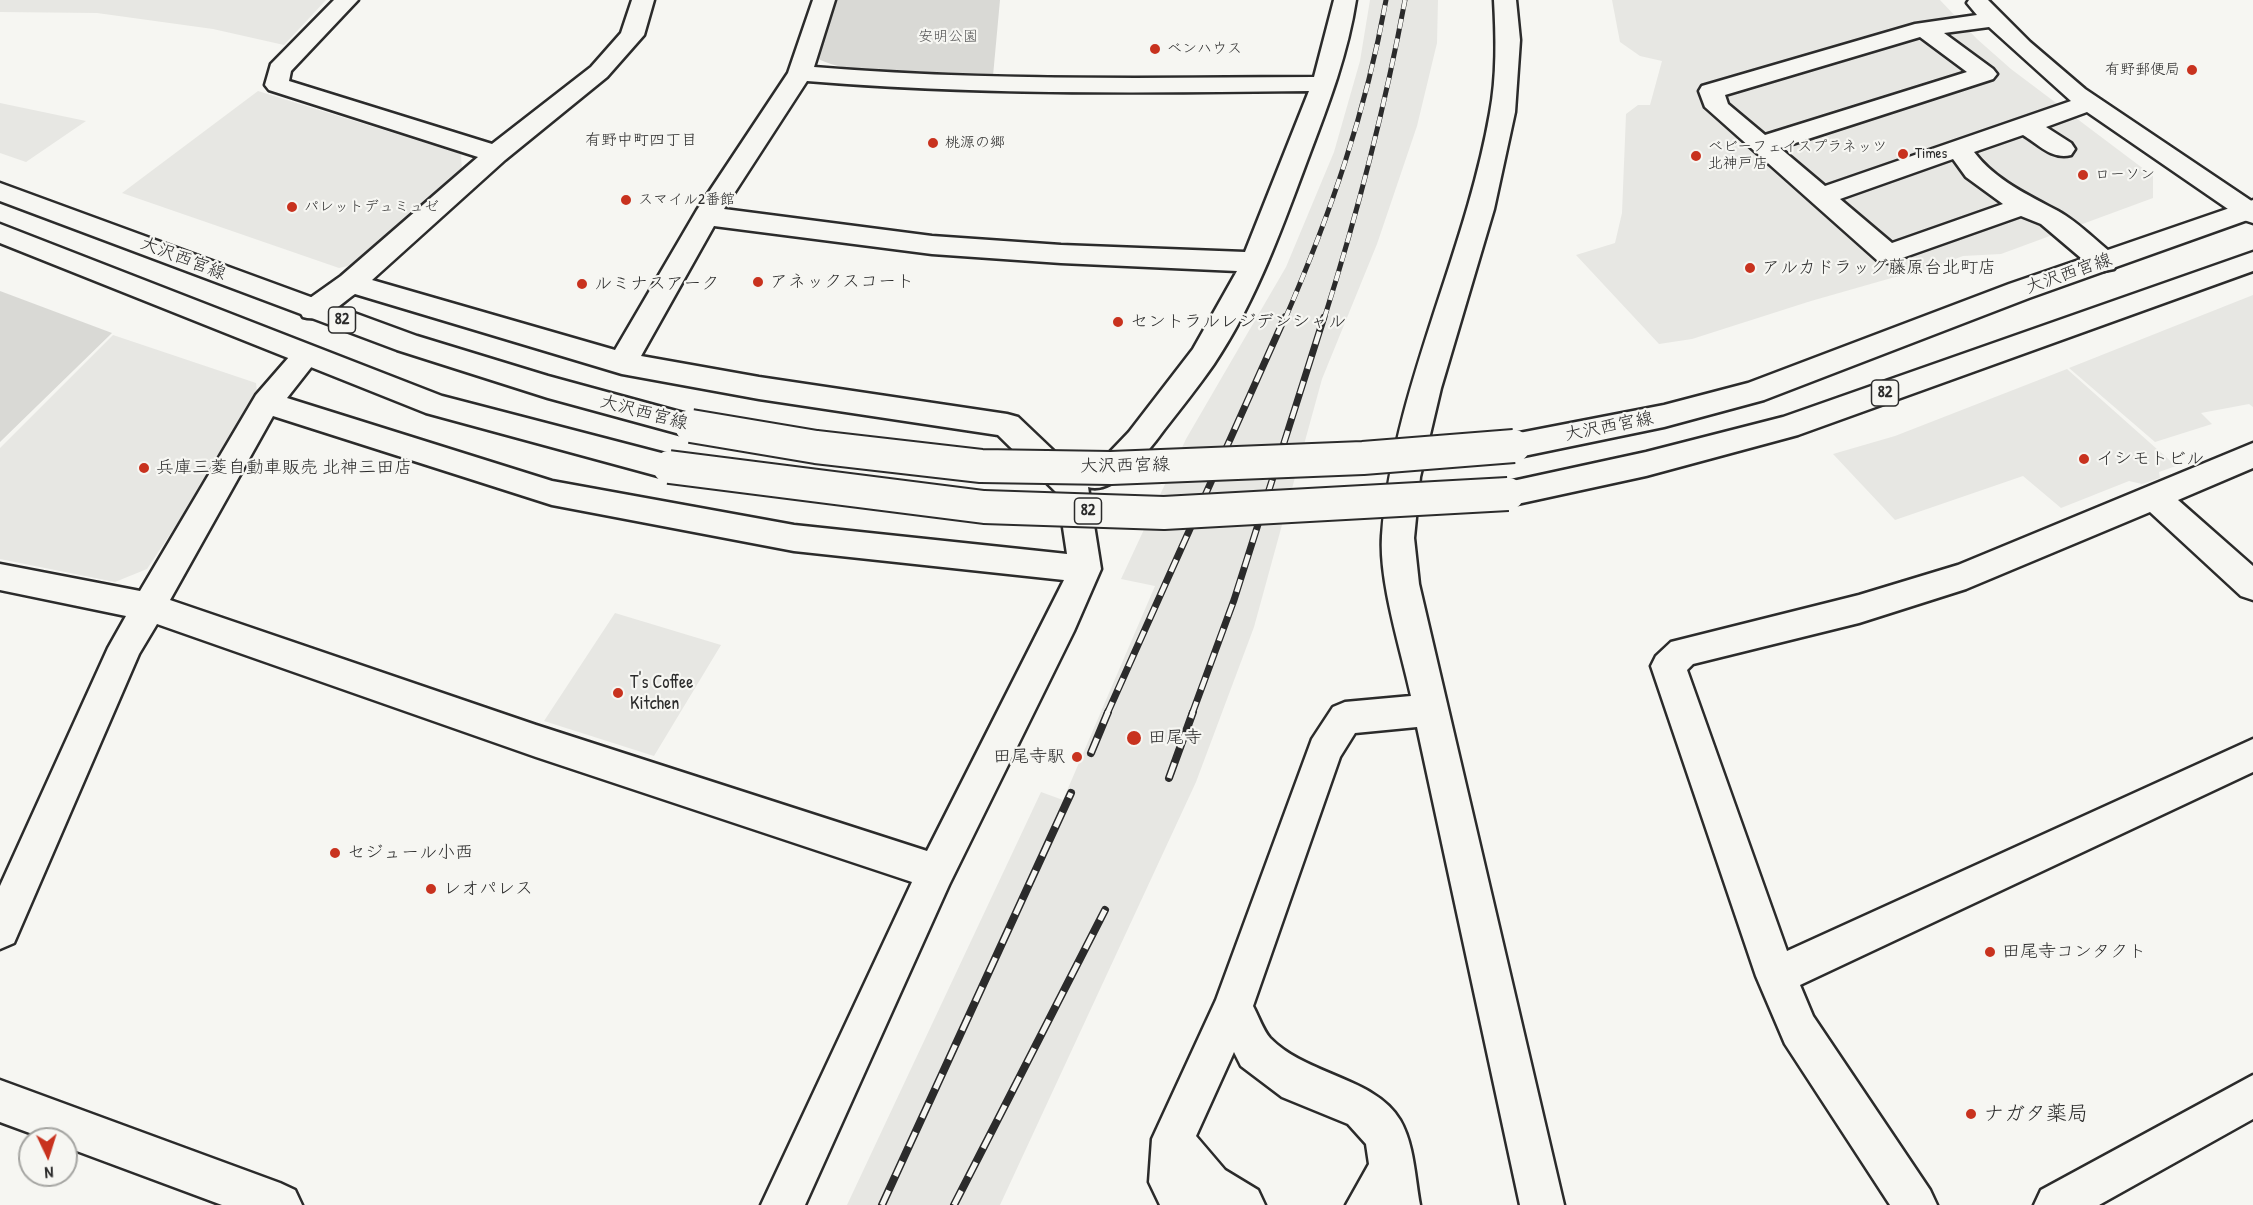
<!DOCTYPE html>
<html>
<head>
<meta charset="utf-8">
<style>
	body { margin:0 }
	#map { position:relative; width:2253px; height:1205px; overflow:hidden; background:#f6f6f2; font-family:"Patrick Hand",sans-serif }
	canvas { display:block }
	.north { position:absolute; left:18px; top:1127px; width:60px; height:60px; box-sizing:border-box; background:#f6f6f2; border:2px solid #a5a5a2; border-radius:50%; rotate:176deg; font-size:16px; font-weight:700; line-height:24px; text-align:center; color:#2b2b2b }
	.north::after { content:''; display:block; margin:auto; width:21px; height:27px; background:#c8321e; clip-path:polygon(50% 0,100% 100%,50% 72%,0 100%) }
</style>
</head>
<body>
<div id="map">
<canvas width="2253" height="1205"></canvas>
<div class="north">N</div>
</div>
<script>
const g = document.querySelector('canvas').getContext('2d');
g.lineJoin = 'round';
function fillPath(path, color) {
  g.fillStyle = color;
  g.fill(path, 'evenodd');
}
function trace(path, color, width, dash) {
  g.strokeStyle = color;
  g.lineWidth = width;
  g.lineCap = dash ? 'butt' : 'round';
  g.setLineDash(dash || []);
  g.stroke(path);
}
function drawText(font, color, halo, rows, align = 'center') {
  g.font = font + ' "Patrick Hand","Klee One",sans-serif';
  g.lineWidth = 4.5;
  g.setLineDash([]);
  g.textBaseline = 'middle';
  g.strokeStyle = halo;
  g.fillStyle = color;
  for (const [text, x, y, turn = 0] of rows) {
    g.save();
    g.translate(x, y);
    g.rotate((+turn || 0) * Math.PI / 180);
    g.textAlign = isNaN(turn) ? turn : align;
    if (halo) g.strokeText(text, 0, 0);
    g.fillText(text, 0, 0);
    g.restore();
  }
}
fillPath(new Path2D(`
	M 0,0 L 326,0 L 284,45 L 213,29 L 97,13 L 0,12 Z
	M 1370,0 L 1438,0 L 1437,43 L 1417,126 L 1377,244 L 1322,379 L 1254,627 L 1196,782 L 1000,1205 L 847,1205 L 1041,792 L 1063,800 L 1155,586 L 1121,579 L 1186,439 L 1286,267 L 1334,152 L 1360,61 Z
	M 1612,0 L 1940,0 L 1977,39 L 2011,69 L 2153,176 L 2153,198 L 2001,254 L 1963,256 L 1917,273 L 1895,277 L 1811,301 L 1692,339 L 1659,344 L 1576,255 L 1615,243 L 1622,213 L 1626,114 L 1638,105 L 1650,105 L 1662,61 L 1640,56 L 1620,42 Z
	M 258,91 L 461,154 L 462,172 L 365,262 L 339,268 L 122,193 Z
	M 0,103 L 86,121 L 26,162 L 0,153 Z
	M 2253,295 L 2253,407 L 2249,404 L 2201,413 L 2212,424 L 2155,442 L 2069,368 Z
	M 113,335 L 256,383 L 258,402 L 147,569 L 115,582 L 0,559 L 0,448 Z
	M 2067,369 L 2176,466 L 2159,472 L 2160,478 L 2142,484 L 2129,481 L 2061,508 L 2023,476 L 1895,520 L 1833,454 L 1895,436 Z
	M 615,613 L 721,645 L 654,756 L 544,721 Z`), '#e7e7e3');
fillPath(new Path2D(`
	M 834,0 L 1000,0 L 993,76 C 938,74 868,81 818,59 Z
	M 0,291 L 112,333 L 0,442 Z`), '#d9d9d5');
const minor = new Path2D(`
	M 334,0 L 358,0 L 291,71 L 289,81 L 492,144 L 591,67 L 621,33 L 632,0 L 654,0 L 644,35 L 607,77 L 505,160 L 372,280 L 615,350 L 697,210 L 788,73 L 813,0 L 835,0 L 814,67 C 981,81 1147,78 1314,77 L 1334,0 L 1356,0 C 1348,53 1329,103 1310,153 C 1283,225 1257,300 1214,364 C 1198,387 1181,408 1164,430 C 1151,448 1114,496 1088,487 L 1101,569 L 1074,631 L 949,885 L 805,1205 L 761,1205 L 912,882 L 536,757 L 157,624 L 139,654 L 14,943 L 0,949 L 0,886 L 108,648 L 126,616 L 0,590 L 0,564 L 140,591 L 256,395 L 296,349 L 306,346 L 316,349 L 320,356 L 287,398 L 552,481 L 794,525 L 1067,554 L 1058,494 L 998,435 L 759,399 L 622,374 L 355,294 C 339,305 324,323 303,317 L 299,310 L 303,303 L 341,276 L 478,157 L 269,90 L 265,85 L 271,64 ZM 807,81 C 974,95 1141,93 1309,91 L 1245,252 L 1061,245 L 932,236 L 724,209 ZM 714,226 L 932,254 L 1061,263 L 1237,271 L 1193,349 L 1129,432 L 1107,455 L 1082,468 L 1079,475 L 1018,417 L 1007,414 L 759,377 L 641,356 ZM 273,416 L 552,505 L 794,551 L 1064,580 L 927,851 L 536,725 L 170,600 Z
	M 1494,0 L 1516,0 L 1520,40 L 1515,112 L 1494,209 L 1441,388 L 1420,477 L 1414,538 L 1419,584 L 1564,1205 L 1520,1205 L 1417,727 L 1355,733 L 1340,757 L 1253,1006 C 1258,1015 1263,1030 1270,1038 C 1306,1075 1376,1078 1400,1120 C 1414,1144 1415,1178 1420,1205 L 1346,1205 L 1369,1164 L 1366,1144 L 1348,1124 L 1282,1097 L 1241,1066 L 1234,1052 L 1196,1136 L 1225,1170 L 1258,1190 L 1265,1205 L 1160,1205 L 1149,1182 L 1152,1139 L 1216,1000 L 1312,739 L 1333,707 L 1345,702 L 1411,696 C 1401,650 1379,582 1382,536 C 1393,390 1465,256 1490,113 C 1497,76 1496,37 1494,0 Z
	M 1969,0 L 1988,0 L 2030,42 L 2085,89 L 2253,202 L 2253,223 L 2244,220 L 2087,112 L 2046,127 L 2071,143 L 2075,149 L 2071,155 C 2052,160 2038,144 2023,135 L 1974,152 C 1995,180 2028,195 2058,211 C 2078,222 2096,241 2114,255 L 2118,262 L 2114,269 L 2104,271 L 2094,269 L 2041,224 L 2021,216 L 1888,263 L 1878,261 L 1705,107 L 1699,91 L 1702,86 L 1915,24 L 1977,15 L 1967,3 ZM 1989,27 L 2071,101 L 1825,186 L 1780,148 L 1993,79 L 1997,74 L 1993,69 L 1944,33 ZM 1920,37 L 1967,72 L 1765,135 L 1728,104 L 1725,95 ZM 1953,159 L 1966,177 L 2003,204 L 1892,243 L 1840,199 Z
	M 2253,443 L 2253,468 L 2178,500 L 2253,566 L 2253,600 L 2241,596 L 2150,512 L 1966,589 L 1859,623 L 1693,664 L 1687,670 L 1787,951 L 2253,739 L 2253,772 L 1800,985 L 1813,1016 L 1930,1190 L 1937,1205 L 1890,1205 L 1785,1044 L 1756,976 L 1651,666 L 1656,656 L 1671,642 L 1859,595 L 1958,565 Z
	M 2253,1075 L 2253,1119 L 2099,1205 L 2034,1205 L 2041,1190 Z
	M 0,1080 L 280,1183 L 295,1190 L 302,1205 L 222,1205 L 66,1147 L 66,1139 L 46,1139 L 0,1122 Z`);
const major = new Path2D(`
	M 0,183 L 417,336 L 548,376 L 702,418 L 706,426 L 702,434 L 691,437 L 548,398 L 397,350 L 0,201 Z
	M 2253,200 L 2253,218 L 2029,298 L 1764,400 L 1664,427 L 1514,458 L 1503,454 L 1499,446 L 1503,438 L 1514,434 L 1664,405 L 1748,383 L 2009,284 Z
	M 0,224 L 442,396 L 669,455 L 680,459 L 684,467 L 680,475 L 669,479 L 426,413 L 0,243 Z
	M 2253,252 L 2253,271 L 1798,435 L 1646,476 L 1508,506 L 1497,503 L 1492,494 L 1497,485 L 1508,482 L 1646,452 L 1783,417 Z`);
trace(minor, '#2b2b2b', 5);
trace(major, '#2b2b2b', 5);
fillPath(minor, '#f6f6f2');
fillPath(major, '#f6f6f2');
const railFar2 = new Path2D(`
	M 1285,319 C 1330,215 1366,112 1386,0
	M 1324,319 C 1357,215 1385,107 1405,0`);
const railFar1 = new Path2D(`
	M 1107,714 L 1285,317
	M 1192,714 L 1234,600 L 1324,317`);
const rail = new Path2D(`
	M 1091,753 L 1108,712
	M 1169,778 L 1193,712
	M 882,1205 L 1071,793
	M 954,1205 L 1105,910`);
trace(railFar2, '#2b2b2b', 5);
trace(railFar1, '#2b2b2b', 7);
trace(rail, '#2b2b2b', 8);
trace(railFar2, '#f6f6f2', 4, [10]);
trace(railFar1, '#f6f6f2', 4.5, [13]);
trace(rail, '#f6f6f2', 5, [16]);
const majorBridge = new Path2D(`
	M 691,426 L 816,447 L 981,466 L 1111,468 L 1363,458 L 1514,446
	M 669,467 L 984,507 L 1164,513 L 1508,494`);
trace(majorBridge, '#2b2b2b', 36, []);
trace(majorBridge, '#f6f6f2', 32);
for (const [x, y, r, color] of [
	[1155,49,6,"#c8321e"],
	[2192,70,6,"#c8321e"],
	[933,143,6,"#c8321e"],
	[1903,154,6,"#c8321e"],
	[1696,156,6,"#c8321e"],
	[2083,175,6,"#c8321e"],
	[626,200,6,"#c8321e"],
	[292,207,6,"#c8321e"],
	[1750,268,6,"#c8321e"],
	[758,282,6,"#c8321e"],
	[582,284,6,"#c8321e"],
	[1118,322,6,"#c8321e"],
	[2084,459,6,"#c8321e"],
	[144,468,6,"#c8321e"],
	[618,693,6,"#c8321e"],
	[1134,738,8,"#c8321e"],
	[1077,757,6,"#c8321e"],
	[335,853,6,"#c8321e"],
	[431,889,6,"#c8321e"],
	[1990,952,6,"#c8321e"],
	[1971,1114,6,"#c8321e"]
]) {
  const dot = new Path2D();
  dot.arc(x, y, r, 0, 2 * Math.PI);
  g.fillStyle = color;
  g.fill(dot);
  trace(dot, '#f6f6f2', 2);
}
drawText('15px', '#565656', '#f6f6f2', [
	["安明公園",948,37]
]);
drawText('15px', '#2b2b2b', '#f6f6f2', [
	["ベンハウス",1167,49],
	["有野郵便局",2180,70,"right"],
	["桃源の郷",945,143],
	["ベビーフェイスプラネッツ",1708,147],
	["北神戸店",1708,164],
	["Times",1915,154],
	["ローソン",2095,175],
	["スマイル2番館",638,200],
	["パレットデュミュゼ",304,207]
], 'left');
drawText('16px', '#2b2b2b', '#f6f6f2', [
	["有野中町四丁目",641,141]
]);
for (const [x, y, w] of [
	[342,320,27],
	[1885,393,27],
	[1088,511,27]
]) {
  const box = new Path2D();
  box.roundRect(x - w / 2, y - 13, w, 26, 4.5);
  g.fillStyle = '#f6f6f2';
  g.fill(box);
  trace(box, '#2b2b2b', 1.5);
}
drawText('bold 16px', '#2b2b2b', null, [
	["82",342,320],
	["82",1885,393],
	["82",1088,511]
]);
drawText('18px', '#2b2b2b', '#f6f6f2', [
	["大沢西宮線",183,259,21],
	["大沢西宮線",2069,274,-19],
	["大沢西宮線",644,413,15],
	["大沢西宮線",1609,427,-11],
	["大沢西宮線",1125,466,-1]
]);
drawText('18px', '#2b2b2b', '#f6f6f2', [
	["アルカドラッグ藤原台北町店",1762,268],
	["アネックスコート",770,282],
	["ルミナスアーク",594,284],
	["セントラルレジデンシャル",1130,322],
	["イシモトビル",2096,459],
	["兵庫三菱自動車販売 北神三田店",156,468],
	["T's Coffee",630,683],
	["Kitchen",630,704],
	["田尾寺",1148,738],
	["田尾寺駅",1065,757,"right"],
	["セジュール小西",347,853],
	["レオパレス",443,889],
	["田尾寺コンタクト",2002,952]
], 'left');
drawText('21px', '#2b2b2b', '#f6f6f2', [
	["ナガタ薬局",1983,1114]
], 'left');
</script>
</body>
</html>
